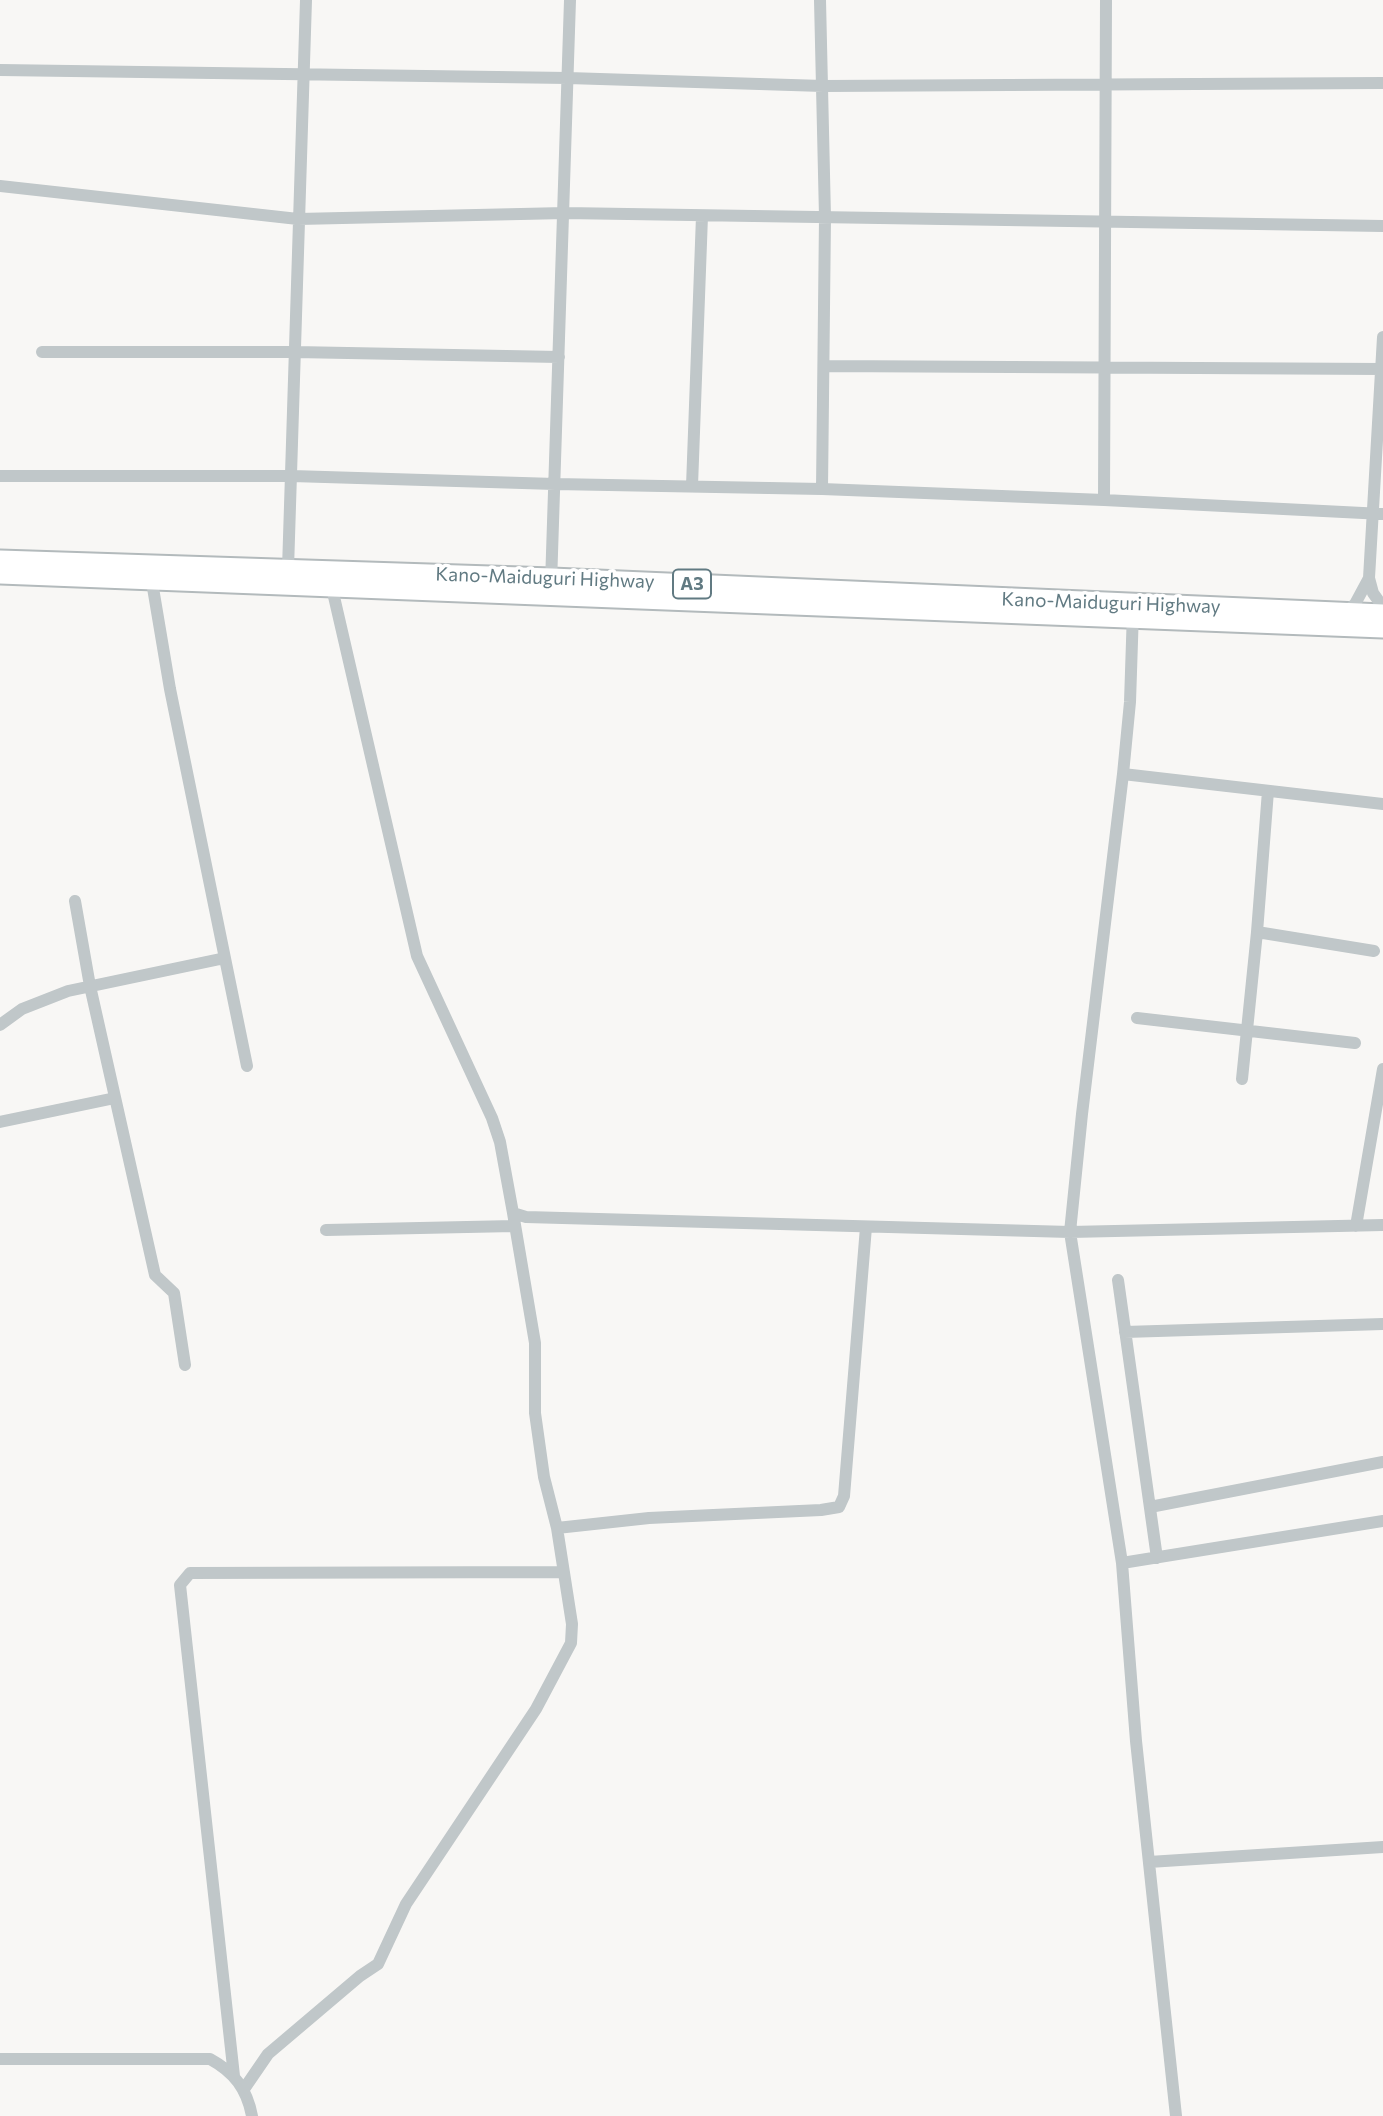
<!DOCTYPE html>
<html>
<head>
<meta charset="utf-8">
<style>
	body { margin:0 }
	canvas { display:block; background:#f8f7f5 }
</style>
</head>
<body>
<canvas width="1383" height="2116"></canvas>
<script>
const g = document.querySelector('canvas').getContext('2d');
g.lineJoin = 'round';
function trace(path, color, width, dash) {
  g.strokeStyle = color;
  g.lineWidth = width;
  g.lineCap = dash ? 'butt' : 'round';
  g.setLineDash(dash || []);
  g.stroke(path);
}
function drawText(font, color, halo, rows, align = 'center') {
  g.font = font + ' Commissioner,sans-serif';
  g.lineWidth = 7;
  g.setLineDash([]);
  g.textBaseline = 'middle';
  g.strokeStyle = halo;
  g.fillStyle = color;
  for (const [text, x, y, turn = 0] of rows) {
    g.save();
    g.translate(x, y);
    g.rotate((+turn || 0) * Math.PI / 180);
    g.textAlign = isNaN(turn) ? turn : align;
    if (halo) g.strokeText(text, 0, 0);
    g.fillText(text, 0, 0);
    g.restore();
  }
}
const highway = new Path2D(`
	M 0,560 L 552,578 L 1383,614
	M 0,574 L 1383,628`);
trace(highway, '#b3babc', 23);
trace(new Path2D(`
	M 820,0 L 825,217 L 822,489
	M 0,70 L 568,78 L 823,86 L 1383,83
	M 0,186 L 298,219 L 565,213 L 1383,226
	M 1383,337 L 1369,578 L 1373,593 L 1383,607
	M 42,352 L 295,352 L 559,357
	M 825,366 L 1383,369
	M 0,476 L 292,476 L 555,484 L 822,489 L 1104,500 L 1383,514
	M 692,486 L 702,216
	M 1104,500 L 1106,0
	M 288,569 L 306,0
	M 151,576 L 170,689 L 247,1066
	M 551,584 L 570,0
	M 332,588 L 417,956 L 492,1118 L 500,1142 L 513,1213 L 526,1217 L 1070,1232 L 1383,1225
	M 1133,611 L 1130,702 L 1123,774 L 1082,1114 L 1070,1232 L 1122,1563 L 1136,1741 L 1176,2116
	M 1345,613 L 1355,604 L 1369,578
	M 1123,774 L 1383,804
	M 75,901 L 90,986 L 155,1275 L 174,1293 L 185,1365
	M 1257,932 L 1374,951
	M 1137,1018 L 1355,1043
	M 0,1025 L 22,1009 L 68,991 L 225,958
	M 1242,1079 L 1257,932 L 1268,791
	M 0,1122 L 115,1098
	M 1356,1226 L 1383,1069
	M 326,1230 L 514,1226
	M 1118,1280 L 1157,1558
	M 1125,1332 L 1383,1324
	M 1150,1507 L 1383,1462
	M 557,1528 L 649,1518 L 821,1510 L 839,1507 L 844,1496 L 866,1227
	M 1122,1563 L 1383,1521
	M 1149,1862 L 1383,1847
	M 0,2059 L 210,2059 C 234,2072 247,2089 252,2116
	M 234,2076 L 180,1585 L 190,1573 L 564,1572
	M 244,2089 L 268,2054 L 360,1976 L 378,1964 L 406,1904 L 536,1709 L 571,1643 L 572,1624 L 557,1528 L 544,1477 L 535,1413 L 535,1343 L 513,1213`), '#c0c7c9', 12);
trace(highway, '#fff', 19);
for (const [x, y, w] of [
	[692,584,38]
]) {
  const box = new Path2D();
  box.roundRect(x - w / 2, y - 14.5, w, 29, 5);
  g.fillStyle = '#fff';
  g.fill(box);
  trace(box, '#617a82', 2);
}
drawText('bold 18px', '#617a82', null, [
	["A3",692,584]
]);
drawText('19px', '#617a82', '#fff', [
	["Kano-Maiduguri Highway",545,578,2],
	["Kano-Maiduguri Highway",1111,603,2]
]);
</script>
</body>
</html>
